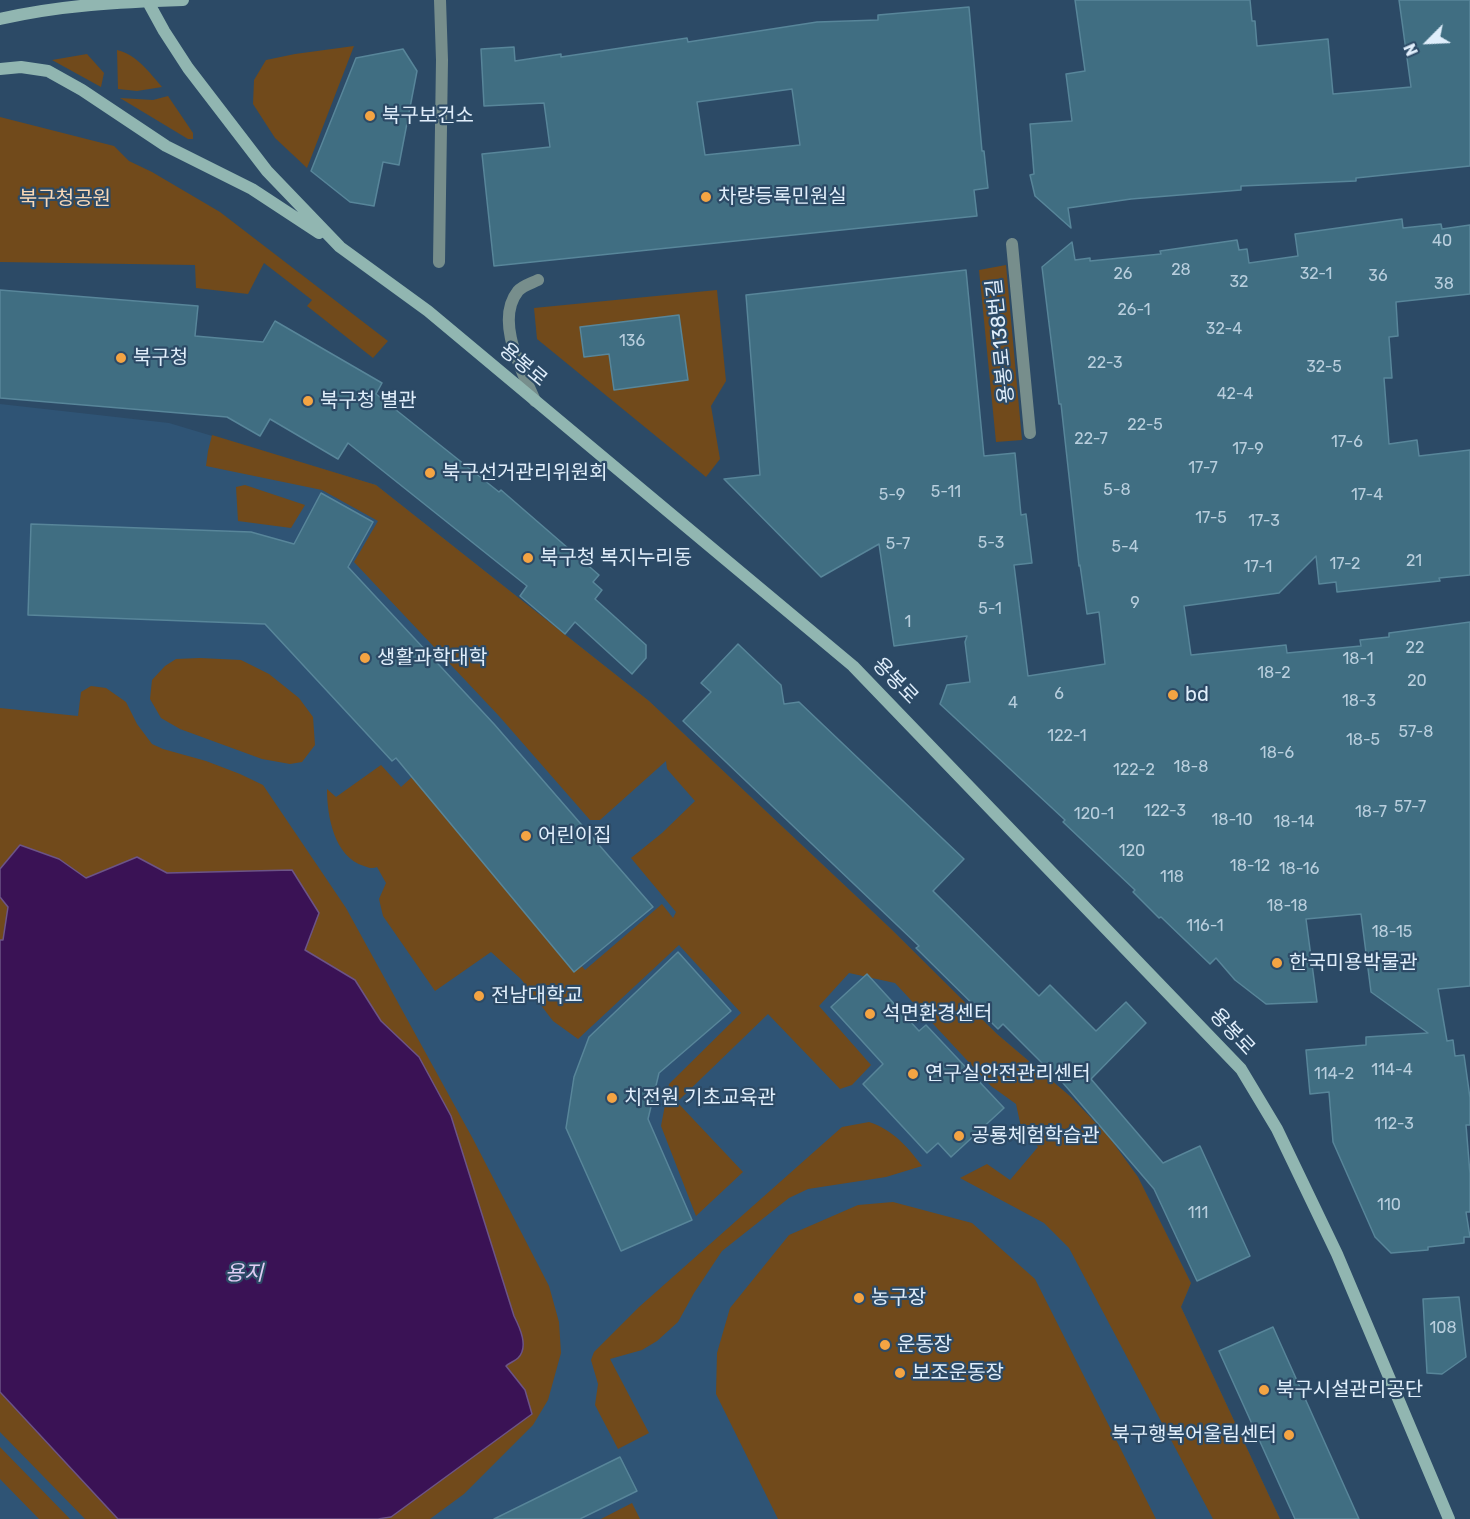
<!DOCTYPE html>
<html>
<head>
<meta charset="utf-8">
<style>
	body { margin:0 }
	#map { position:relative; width:1470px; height:1519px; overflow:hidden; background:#2c4a66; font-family:Rubik,sans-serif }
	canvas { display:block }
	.north { position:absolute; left:1398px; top:12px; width:60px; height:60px; -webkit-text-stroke:4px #2c4a66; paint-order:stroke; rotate:246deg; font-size:16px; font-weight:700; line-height:24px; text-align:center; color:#e0eefb }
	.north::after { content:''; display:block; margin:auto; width:21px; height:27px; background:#e0eefb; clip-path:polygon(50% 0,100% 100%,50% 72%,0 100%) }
</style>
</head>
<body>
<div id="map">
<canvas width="1470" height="1519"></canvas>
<div class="north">N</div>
</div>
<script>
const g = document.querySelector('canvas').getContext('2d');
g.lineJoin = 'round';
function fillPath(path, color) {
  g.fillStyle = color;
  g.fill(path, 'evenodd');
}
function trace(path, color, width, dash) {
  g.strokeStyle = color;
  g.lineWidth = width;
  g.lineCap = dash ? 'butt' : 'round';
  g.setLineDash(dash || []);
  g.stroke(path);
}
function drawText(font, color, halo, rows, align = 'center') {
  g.font = font + ' Rubik,"Noto Sans KR",sans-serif';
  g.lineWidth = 4.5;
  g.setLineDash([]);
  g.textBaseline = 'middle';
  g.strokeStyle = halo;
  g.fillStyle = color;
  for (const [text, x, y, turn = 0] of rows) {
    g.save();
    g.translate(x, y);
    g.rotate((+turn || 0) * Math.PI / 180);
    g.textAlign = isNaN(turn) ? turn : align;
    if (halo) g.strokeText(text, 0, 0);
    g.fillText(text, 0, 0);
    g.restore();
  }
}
fillPath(new Path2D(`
	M 0,404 L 169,423 L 376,485 L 649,701 L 891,929 L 997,1034 L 1071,1097 L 1109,1137 L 1138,1177 L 1191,1283 L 1181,1307 L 1280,1519 L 0,1519 Z`), '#2f5475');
fillPath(new Path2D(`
	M 354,46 L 307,168 L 275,138 L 253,104 L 254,80 L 266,60 L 295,54 Z
	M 117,50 C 136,54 150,73 162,87 L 137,91 L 118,89 Z
	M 87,54 L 104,73 L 101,87 L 52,60 Z
	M 168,96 L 193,133 L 193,139 L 188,139 L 120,98 L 153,100 Z
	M 0,117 L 114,146 L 129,161 L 152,172 L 220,212 L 388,341 L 373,358 L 307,306 L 312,300 L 264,263 L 248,294 L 196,288 L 195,265 L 0,262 Z
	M 1006,265 L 1022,440 L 996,442 L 979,270 Z
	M 717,290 L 726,381 L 711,406 L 720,459 L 706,477 L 537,339 L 534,308 Z
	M 212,435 L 376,485 L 649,701 L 891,929 L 997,1034 L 1071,1097 L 1109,1137 L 1138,1177 L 1191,1283 L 1181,1307 L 1280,1519 L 1213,1519 L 1069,1248 L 1044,1223 L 960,1178 L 987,1164 L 1010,1180 L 1038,1147 L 1021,1127 L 1016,1104 L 991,1086 L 895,983 L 849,973 L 819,1006 L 871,1065 L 852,1085 L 840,1089 L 768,1014 L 677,1102 L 743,1172 L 696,1216 L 661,1126 L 669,1084 L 741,1013 L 679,945 L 578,1039 L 553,1021 L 521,979 L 491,952 L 435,991 L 383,916 L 379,899 L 386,883 L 377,867 C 372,869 369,868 364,866 C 334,857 327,816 327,789 L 336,797 L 381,765 L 401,787 L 422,768 L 585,970 L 662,904 L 673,918 L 676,912 L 631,858 L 662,833 L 695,801 L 667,769 L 666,761 L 600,820 L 590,820 L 499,716 L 354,562 L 378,521 L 322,490 L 206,466 L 208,451 Z
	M 245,485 L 305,505 L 291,528 L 238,521 L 236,487 Z
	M 200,658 L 241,660 L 269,674 L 299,698 L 313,717 L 315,745 L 302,762 L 290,764 L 262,759 L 180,729 L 161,718 L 150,699 L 152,680 L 165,666 L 176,659 Z
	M 91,686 L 106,688 L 126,702 L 137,724 L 152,744 L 163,749 L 206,761 L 240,774 L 263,785 L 346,908 L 473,1139 L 549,1286 L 559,1322 L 561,1353 L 548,1400 L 533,1425 L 464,1494 L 430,1519 L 378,1519 L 391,1517 L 525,1390 L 505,1365 L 521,1332 L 514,1316 L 451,1116 L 419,1057 L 380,1021 L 355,980 L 305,950 L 292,870 L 167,873 L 137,857 L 86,878 L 59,859 L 20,846 L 0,869 L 0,708 L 78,716 L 81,692 Z
	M 0,897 L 8,907 L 3,940 L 0,940 Z
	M 869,1122 C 893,1130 907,1146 922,1166 L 886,1177 L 808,1189 L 789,1198 L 722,1251 L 694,1293 L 678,1322 L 657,1341 L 642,1350 L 610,1359 L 649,1433 L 618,1449 L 595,1405 L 598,1384 L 591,1360 L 594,1352 L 639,1307 L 842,1127 Z
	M 893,1202 L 972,1223 L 1035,1279 L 1156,1519 L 778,1519 L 716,1394 L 717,1353 L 730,1308 L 789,1235 L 858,1205 Z
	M 0,1392 L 118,1519 L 85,1519 L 0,1432 Z
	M 0,1447 L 70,1519 L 39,1519 L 0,1479 Z
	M 632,1503 L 640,1519 L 601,1519 Z`), '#714a1b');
const water = new Path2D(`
	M 20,845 L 59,859 L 86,878 L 137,857 L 167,873 L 292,870 L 319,913 L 305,950 L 355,980 L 381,1021 L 419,1057 L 451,1116 L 514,1316 C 520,1328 529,1347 518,1358 C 515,1361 509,1363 506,1366 L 525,1390 L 532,1414 L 391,1517 L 378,1519 L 118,1519 L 0,1392 L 0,940 L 3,940 L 8,907 L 0,897 L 0,869 Z`);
fillPath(water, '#3a1255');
trace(water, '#6c5487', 1.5);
const building = new Path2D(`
	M 1075,0 L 1250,0 L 1252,21 L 1255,21 L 1257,46 L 1328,39 L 1333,94 L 1411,87 L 1399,0 L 1470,0 L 1470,166 L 1356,178 L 1356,181 L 1241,186 L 1241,190 L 1131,199 L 1068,208 L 1071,228 L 1035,196 L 1030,175 L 1034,174 L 1030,124 L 1072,121 L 1066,74 L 1085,71 Z
	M 969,7 L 982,151 L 984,151 L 988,188 L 974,190 L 977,216 L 494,266 L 482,154 L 550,147 L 544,103 L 484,106 L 481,49 L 514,47 L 515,61 L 561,54 L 561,57 L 687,38 L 688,42 L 817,22 L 878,20 L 878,15 ZM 792,89 L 800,145 L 705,155 L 697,102 Z
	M 403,49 L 417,71 L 399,165 L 383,162 L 374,206 L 350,202 L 311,171 L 356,58 Z
	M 1402,219 L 1403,228 L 1441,224 L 1442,229 L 1470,225 L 1470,294 L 1396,302 L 1398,336 L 1389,337 L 1392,378 L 1384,378 L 1389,444 L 1417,440 L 1419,456 L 1470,450 L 1470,575 L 1439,578 L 1440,581 L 1337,592 L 1336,582 L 1319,584 L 1316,556 L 1279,593 L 1184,606 L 1191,655 L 1286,645 L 1287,653 L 1361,646 L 1360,640 L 1389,637 L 1389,633 L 1470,622 L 1470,986 L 1438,989 L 1447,1041 L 1453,1040 L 1455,1056 L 1464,1055 L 1470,1098 L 1470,1125 L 1466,1125 L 1470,1174 L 1470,1212 L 1466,1212 L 1470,1237 L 1464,1237 L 1464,1243 L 1428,1247 L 1428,1250 L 1391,1253 L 1375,1237 L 1333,1142 L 1329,1092 L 1310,1094 L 1306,1050 L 1366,1045 L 1366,1037 L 1428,1033 L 1371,992 L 1361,914 L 1306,919 L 1317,1002 L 1266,1004 L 1235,980 L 1216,958 L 1210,964 L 1161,917 L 1159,918 L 1133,892 L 1135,890 L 1063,822 L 1065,820 L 940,704 L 947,685 L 970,682 L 965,642 L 967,636 L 894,646 L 879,544 L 821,577 L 724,479 L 760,475 L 746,295 L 966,270 L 984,456 L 1015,453 L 1021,515 L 1026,514 L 1032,563 L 1014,565 L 1028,676 L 1105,664 L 1099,612 L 1087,614 L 1080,565 L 1079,566 L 1061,404 L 1059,404 L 1042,267 L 1072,242 L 1075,260 L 1090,258 L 1090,261 L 1161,254 L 1160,251 L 1237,240 L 1239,250 L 1247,249 L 1249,263 L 1298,256 L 1295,234 Z
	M 0,290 L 198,306 L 195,336 L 263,342 L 275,321 L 382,383 L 376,394 L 499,492 L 501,490 L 599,575 L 593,582 L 602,590 L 595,599 L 646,645 L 646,658 L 632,674 L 575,622 L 565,634 L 520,596 L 527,586 L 348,443 L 338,459 L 270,419 L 260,436 L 227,417 L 0,398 Z
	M 679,315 L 688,380 L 614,390 L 609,354 L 584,357 L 580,327 Z
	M 321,493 L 373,522 L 348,567 L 494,724 L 653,907 L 574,972 L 396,758 L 392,761 L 265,624 L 28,615 L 31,524 L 251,532 L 294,544 Z
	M 738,644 L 781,685 L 784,704 L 799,702 L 964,859 L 933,891 L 1039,996 L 1050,985 L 1096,1031 L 1126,1002 L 1146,1023 L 1091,1079 L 1163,1163 L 1200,1146 L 1250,1256 L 1197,1281 L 1154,1189 L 1051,1069 L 1050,1071 L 1003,1024 L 998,1029 L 916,948 L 919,946 L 683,721 L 711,692 L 701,683 Z
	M 678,952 L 731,1011 L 659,1073 L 648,1119 L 692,1220 L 621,1251 L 566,1128 L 574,1077 L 589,1037 Z
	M 867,974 L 919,1031 L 926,1025 L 1004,1108 L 951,1157 L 938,1143 L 927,1153 L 863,1084 L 883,1064 L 831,1007 Z
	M 1459,1297 L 1466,1357 L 1442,1374 L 1427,1373 L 1423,1299 Z
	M 1273,1327 L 1359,1519 L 1295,1519 L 1219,1351 Z
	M 620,1457 L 637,1491 L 580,1519 L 494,1519 Z`);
fillPath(building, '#406e82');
trace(building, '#58869a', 1.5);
trace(new Path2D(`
	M 1012,244 L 1030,433
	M 439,262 L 442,60 L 440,0
	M 535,401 C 523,372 494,321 518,291 C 522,286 532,283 538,280`), '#778e8c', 12);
trace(new Path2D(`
	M 147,0 L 164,31 L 188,68 L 267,171 L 340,247 L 428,311 L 853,666 L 1241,1069 L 1277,1129 L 1337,1254 L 1449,1519
	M 0,19 C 60,5 121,2 183,0
	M 0,69 L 21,67 L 48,71 L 82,90 L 166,146 L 252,189 L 319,233`), '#91b6b1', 12);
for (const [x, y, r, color] of [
	[370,116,6,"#f4a443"],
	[706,197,6,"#f4a443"],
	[121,358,6,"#f4a443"],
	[308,401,6,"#f4a443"],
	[430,473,6,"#f4a443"],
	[528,558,6,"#f4a443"],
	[365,658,6,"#f4a443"],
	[1173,695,6,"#f4a443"],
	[526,836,6,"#f4a443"],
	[1277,963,6,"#f4a443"],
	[479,996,6,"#f4a443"],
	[870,1014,6,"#f4a443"],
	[913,1074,6,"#f4a443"],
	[612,1098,6,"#f4a443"],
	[959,1136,6,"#f4a443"],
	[859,1298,6,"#f4a443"],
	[885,1345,6,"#f4a443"],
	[900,1373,6,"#f4a443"],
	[1264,1390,6,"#f4a443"],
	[1289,1435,6,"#f4a443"]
]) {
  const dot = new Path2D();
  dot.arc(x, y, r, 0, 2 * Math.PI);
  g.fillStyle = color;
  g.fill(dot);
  trace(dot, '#2c4a66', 2);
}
drawText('16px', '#b8cedd', null, [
	["40",1442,241],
	["28",1181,270],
	["26",1123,274],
	["32-1",1316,274],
	["36",1378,276],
	["32",1239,282],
	["38",1444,284],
	["26-1",1134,310],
	["32-4",1224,329],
	["136",632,341],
	["22-3",1105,363],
	["32-5",1324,367],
	["42-4",1235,394],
	["22-5",1145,425],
	["22-7",1091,439],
	["17-6",1347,442],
	["17-9",1248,449],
	["17-7",1203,468],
	["5-8",1117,490],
	["5-11",946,492],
	["5-9",892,495],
	["17-4",1367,495],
	["17-5",1211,518],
	["17-3",1264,521],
	["5-3",991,543],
	["5-7",898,544],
	["5-4",1125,547],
	["21",1414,561],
	["17-2",1345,564],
	["17-1",1258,567],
	["9",1135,603],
	["5-1",990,609],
	["1",908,622],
	["22",1415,648],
	["18-1",1358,659],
	["18-2",1274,673],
	["20",1417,681],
	["6",1059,694],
	["18-3",1359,701],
	["4",1013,703],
	["57-8",1416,732],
	["122-1",1067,736],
	["18-5",1363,740],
	["18-6",1277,753],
	["18-8",1191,767],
	["122-2",1134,770],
	["57-7",1410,807],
	["122-3",1165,811],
	["18-7",1371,812],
	["120-1",1094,814],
	["18-10",1232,820],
	["18-14",1294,822],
	["120",1132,851],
	["18-12",1250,866],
	["18-16",1299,869],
	["118",1172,877],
	["18-18",1287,906],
	["116-1",1205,926],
	["18-15",1392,932],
	["114-4",1392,1070],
	["114-2",1334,1074],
	["112-3",1394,1124],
	["110",1389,1205],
	["111",1198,1213],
	["108",1443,1328]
]);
drawText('20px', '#e0eefb', '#2c4a66', [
	["북구보건소",382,116],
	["차량등록민원실",718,197],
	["북구청",133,358],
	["북구청 별관",320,401],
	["북구선거관리위원회",442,473],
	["북구청 복지누리동",540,558],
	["생활과학대학",377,658],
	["bd",1185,695],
	["어린이집",538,836],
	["한국미용박물관",1289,963],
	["전남대학교",491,996],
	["석면환경센터",882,1014],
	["연구실안전관리센터",925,1074],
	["치전원 기초교육관",624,1098],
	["공룡체험학습관",971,1136],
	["농구장",871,1298],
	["운동장",897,1345],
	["보조운동장",912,1373],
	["북구시설관리공단",1276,1390],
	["북구행복어울림센터",1277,1435,"right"]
], 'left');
drawText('20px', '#f9d8b6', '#2c4a66', [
	["북구청공원",65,199]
]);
drawText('20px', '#e0eefb', '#2c4a66', [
	["용봉로138번길",1001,341,-96],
	["용봉로",523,365,40],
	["용봉로",895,681,46],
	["용봉로",1232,1032,47]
]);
drawText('italic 21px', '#e0cdf4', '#2c4a66', [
	["용지",244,1274]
]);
</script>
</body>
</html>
